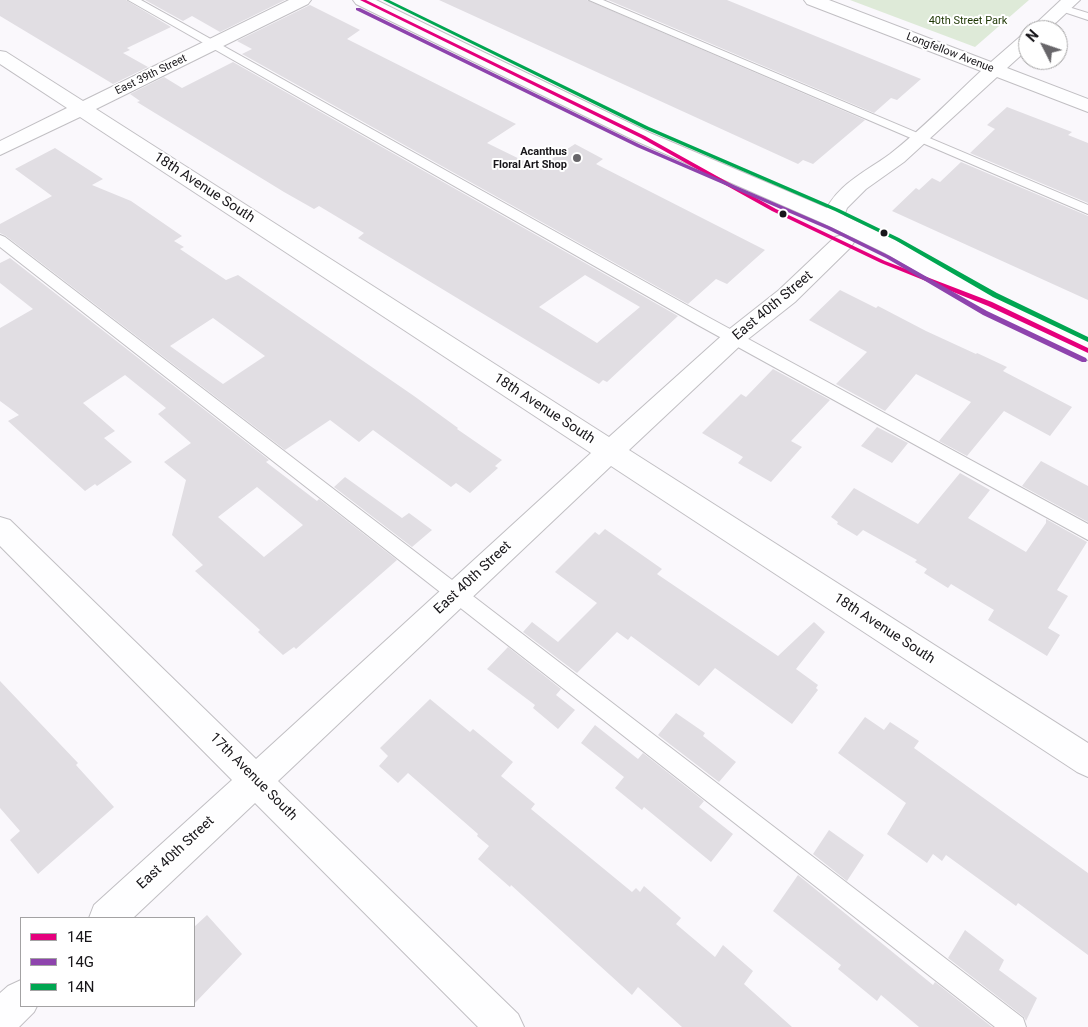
<!DOCTYPE html>
<html>
<head>
<meta charset="utf-8">
<style>
	body { margin:0 }
	#map { position:relative; width:1088px; height:1027px; overflow:hidden; background:#faf8fc; font-family:Roboto,sans-serif }
	canvas { display:block }
	.legend { position:absolute; left:20px; top:917px; width:175px; height:90px; box-sizing:border-box; background:#fff; border:1px solid #a3a2a3; margin:0; padding:6px 9px; list-style:none; font-size:15px; color:#18161a }
	.legend li { display:flex; align-items:center; gap:10px; height:25px }
	.legend b { width:25px; border:1px solid #a3a2a3 }
	.north { position:absolute; left:1018px; top:20px; width:50px; height:50px; box-sizing:border-box; background:#fff; border:1px solid #a3a2a3; border-radius:50%; rotate:311deg; font-size:14px; font-weight:700; line-height:20px; text-align:center; color:#18161a }
	.north::after { content:''; display:block; margin:auto; width:18px; height:22px; background:#676569; clip-path:polygon(50% 0,100% 100%,50% 72%,0 100%) }
</style>
</head>
<body>
<div id="map">
<canvas width="1088" height="1027"></canvas>
<ul class="legend">
<li><b style="height:6px;background:#e5007d"></b>14E</li>
<li><b style="height:6px;background:#8e44ad"></b>14G</li>
<li><b style="height:6px;background:#00a651"></b>14N</li>
</ul>
<div class="north">N</div>
</div>
<script>
const g = document.querySelector('canvas').getContext('2d');
g.lineJoin = 'round';
function fillPath(path, color) {
  g.fillStyle = color;
  g.fill(path, 'evenodd');
}
function trace(path, color, width, dash) {
  g.strokeStyle = color;
  g.lineWidth = width;
  g.lineCap = dash ? 'butt' : 'round';
  g.setLineDash(dash || []);
  g.stroke(path);
}
function drawText(font, color, halo, rows, align = 'center') {
  g.font = font + ' Roboto,sans-serif';
  g.lineWidth = 4;
  g.setLineDash([]);
  g.textBaseline = 'middle';
  g.strokeStyle = halo;
  g.fillStyle = color;
  for (const [text, x, y, turn = 0] of rows) {
    g.save();
    g.translate(x, y);
    g.rotate((+turn || 0) * Math.PI / 180);
    g.textAlign = isNaN(turn) ? turn : align;
    if (halo) g.strokeText(text, 0, 0);
    g.fillText(text, 0, 0);
    g.restore();
  }
}
fillPath(new Path2D(`
	M 850,0 L 1029,0 L 975,47 Z`), '#deead8');
fillPath(new Path2D(`
	M 0,0 L 126,0 L 171,27 L 127,48 L 130,50 L 123,53 L 148,67 L 113,84 L 0,16 Z
	M 145,0 L 285,0 L 220,32 L 192,16 L 183,21 Z
	M 439,0 L 587,0 L 865,120 L 813,164 L 803,160 L 798,164 Z
	M 608,0 L 727,0 L 921,79 L 897,100 L 891,98 L 874,113 Z
	M 310,5 L 360,30 L 347,39 L 516,124 L 487,143 L 538,168 L 575,144 L 603,159 L 596,164 L 765,250 L 727,284 L 716,279 L 688,304 L 242,54 L 252,49 L 237,41 Z
	M 233,62 L 678,316 L 607,382 L 603,380 L 599,384 L 358,238 L 364,233 L 319,206 L 314,209 L 284,192 L 137,102 L 140,101 L 130,94 L 164,77 L 182,88 ZM 585,275 L 640,307 L 597,343 L 539,307 Z
	M 1007,107 L 1072,132 L 1068,135 L 1088,143 L 1088,203 L 970,153 L 995,129 L 987,125 Z
	M 55,148 L 103,179 L 92,185 L 131,201 L 182,236 L 174,241 L 184,247 L 180,249 L 226,280 L 238,275 L 414,396 L 458,428 L 457,429 L 502,460 L 495,466 L 498,468 L 470,493 L 456,483 L 451,487 L 373,430 L 359,442 L 330,420 L 285,450 L 6,236 L 0,233 L 0,224 L 52,196 L 15,169 ZM 213,318 L 265,356 L 223,384 L 170,346 Z
	M 961,162 L 1088,216 L 1088,300 L 892,211 L 916,188 L 919,190 L 932,178 L 940,182 Z
	M 10,258 L 269,460 L 266,462 L 317,501 L 319,499 L 397,560 L 296,649 L 294,647 L 283,655 L 258,632 L 260,630 L 195,571 L 203,565 L 172,535 L 186,480 L 164,462 L 191,443 L 158,414 L 166,408 L 125,375 L 83,403 L 115,431 L 104,438 L 132,462 L 97,486 L 95,484 L 85,491 L 8,421 L 19,415 L 0,401 L 0,328 L 33,309 L 0,283 L 0,263 ZM 257,487 L 303,525 L 264,557 L 218,517 Z
	M 840,290 L 876,308 L 878,306 L 926,331 L 976,354 L 977,353 L 1007,367 L 1003,371 L 1072,407 L 1050,436 L 1004,411 L 967,456 L 939,441 L 971,402 L 916,374 L 885,411 L 836,384 L 867,352 L 809,320 Z
	M 773,369 L 830,400 L 791,441 L 802,447 L 771,482 L 738,463 L 743,457 L 702,433 L 741,394 L 746,397 Z
	M 877,427 L 908,443 L 892,463 L 861,446 Z
	M 1041,461 L 1088,486 L 1088,522 L 1022,486 Z
	M 960,473 L 990,490 L 968,518 L 1026,552 L 1046,523 L 1046,519 L 1087,542 L 1057,590 L 1068,596 L 1048,628 L 1060,635 L 1047,656 L 988,620 L 994,610 L 951,584 L 948,588 L 924,573 L 927,569 L 915,562 L 917,560 L 863,530 L 857,536 L 837,524 L 838,522 L 831,517 L 854,488 L 918,524 Z
	M 345,477 L 402,518 L 409,513 L 432,530 L 412,547 L 334,487 Z
	M 605,529 L 662,569 L 657,574 L 778,656 L 814,622 L 825,632 L 796,669 L 818,685 L 816,688 L 818,690 L 792,724 L 715,668 L 699,686 L 631,636 L 628,640 L 617,632 L 577,673 L 523,632 L 532,622 L 558,642 L 597,603 L 555,572 L 595,532 L 599,535 Z
	M 508,647 L 561,689 L 556,695 L 575,710 L 558,729 L 533,708 L 535,705 L 487,669 Z
	M 0,681 L 78,763 L 76,765 L 114,807 L 38,874 L 10,840 L 20,831 L 0,808 Z
	M 430,699 L 470,732 L 473,729 L 513,762 L 501,776 L 535,804 L 531,809 L 632,892 L 636,888 L 640,892 L 644,886 L 681,918 L 676,924 L 715,957 L 723,945 L 753,971 L 744,984 L 792,1027 L 682,1027 L 638,987 L 632,995 L 511,885 L 510,887 L 478,859 L 489,846 L 477,836 L 478,834 L 408,773 L 398,783 L 379,766 L 388,756 L 380,748 Z
	M 676,713 L 705,733 L 703,736 L 736,762 L 719,782 L 658,735 Z
	M 865,717 L 884,730 L 890,722 L 919,741 L 914,748 L 1088,873 L 1088,955 L 1018,903 L 1016,906 L 946,855 L 942,861 L 933,854 L 927,863 L 887,834 L 906,803 L 838,753 Z
	M 595,725 L 638,759 L 643,753 L 704,801 L 699,807 L 733,834 L 711,862 L 644,807 L 642,810 L 615,788 L 624,777 L 581,743 Z
	M 829,830 L 864,855 L 847,881 L 813,854 Z
	M 798,875 L 933,985 L 935,982 L 992,1027 L 919,1027 L 881,995 L 877,1001 L 838,969 L 841,965 L 773,911 Z
	M 207,915 L 242,954 L 194,1004 L 194,927 Z
	M 965,930 L 1004,960 L 999,970 L 1037,998 L 1026,1021 L 1024,1017 L 948,958 Z`), '#e1dee3');
const service = new Path2D(`
	M 128,0 L 141,0 L 708,317 L 1088,524 L 1088,540 L 698,325 Z
	M 589,0 L 603,0 L 1088,205 L 1088,214 Z
	M 1062,5 L 1088,13 L 1088,20 L 1058,10 L 1058,6 Z
	M 0,235 L 5,237 L 1023,1018 L 1026,1027 L 995,1027 L 0,247 Z`);
const minor = new Path2D(`
	M 289,0 L 311,0 L 308,4 L 96,109 L 609,437 L 727,331 L 779,290 L 835,237 L 843,235 L 851,237 L 854,242 L 851,247 L 795,302 L 743,343 L 629,450 L 1088,743 L 1088,777 L 1077,772 L 611,466 L 278,781 L 518,1014 L 524,1027 L 478,1027 L 255,803 L 133,918 L 89,918 L 94,905 L 232,780 L 0,546 L 0,517 L 10,520 L 256,759 L 591,453 L 80,117 L 0,155 L 0,141 L 67,108 L 0,64 L 0,51 L 6,52 L 83,101 Z
	M 804,0 L 829,0 L 991,62 L 1022,35 L 1028,34 L 1028,49 L 1007,68 L 1088,99 L 1088,112 L 997,77 L 904,162 L 866,189 L 847,208 L 841,224 L 833,226 L 825,224 L 822,219 C 833,186 864,173 890,154 C 922,129 951,99 981,71 L 807,4 Z
	M 1061,0 L 1080,0 L 1048,30 L 1029,30 Z
	M 21,980 L 21,1006 L 37,1006 L 34,1012 L 19,1027 L 0,1027 L 0,993 L 8,986 Z`);
const secondary = new Path2D(`
	M 353,0 L 376,0 L 650,133 L 841,214 L 901,243 L 998,298 L 1088,341 L 1088,360 L 982,310 L 885,253 L 825,224 L 636,141 L 356,4 Z`);
trace(service, '#c1bfc3', 2);
trace(minor, '#c1bfc3', 2);
trace(secondary, '#c1bfc3', 2);
fillPath(service, '#fefeff');
fillPath(minor, '#fefeff');
fillPath(secondary, '#fefeff');
fillPath(new Path2D(`
	M 360,0 L 366,0 L 645,136 L 776,209 L 885,261 L 992,302 L 1088,348 L 1088,353 L 988,306 L 881,263 L 772,211 L 641,138 Z`), '#e5007d');
fillPath(new Path2D(`
	M 356,8 L 360,8 L 641,145 L 831,227 L 890,256 L 987,311 L 1086,358 L 1087,360 L 1086,362 L 1082,362 L 983,315 L 886,258 L 827,229 L 637,147 L 356,10 Z`), '#8e44ad');
fillPath(new Path2D(`
	M 383,0 L 389,0 L 649,127 L 839,209 L 899,238 L 997,293 L 1088,337 L 1088,342 L 993,297 L 895,240 L 835,211 L 645,129 Z`), '#00a651');
for (const [x, y, r, color] of [
	[577,158,5,"#676569"],
	[783,214,4.5,"#18161a"],
	[884,233,4.5,"#18161a"]
]) {
  const dot = new Path2D();
  dot.arc(x, y, r, 0, 2 * Math.PI);
  g.fillStyle = color;
  g.fill(dot);
  trace(dot, '#fff', 2);
}
drawText('11px', '#1e3704', '#fff', [
	["40th Street Park",968,21]
]);
drawText('11px', '#18161a', '#fff', [
	["Longfellow Avenue",950,53,21],
	["East 39th Street",151,75,-26]
]);
drawText('bold 11px', '#18161a', '#fff', [
	["Acanthus",567,152],
	["Floral Art Shop",567,165]
], 'right');
drawText('14px', '#18161a', '#fff', [
	["18th Avenue South",204,188,33],
	["East 40th Street",773,306,-40],
	["18th Avenue South",544,409,33],
	["East 40th Street",473,578,-43],
	["18th Avenue South",884,629,33],
	["17th Avenue South",253,777,45],
	["East 40th Street",176,853,-43]
]);
</script>
</body>
</html>
